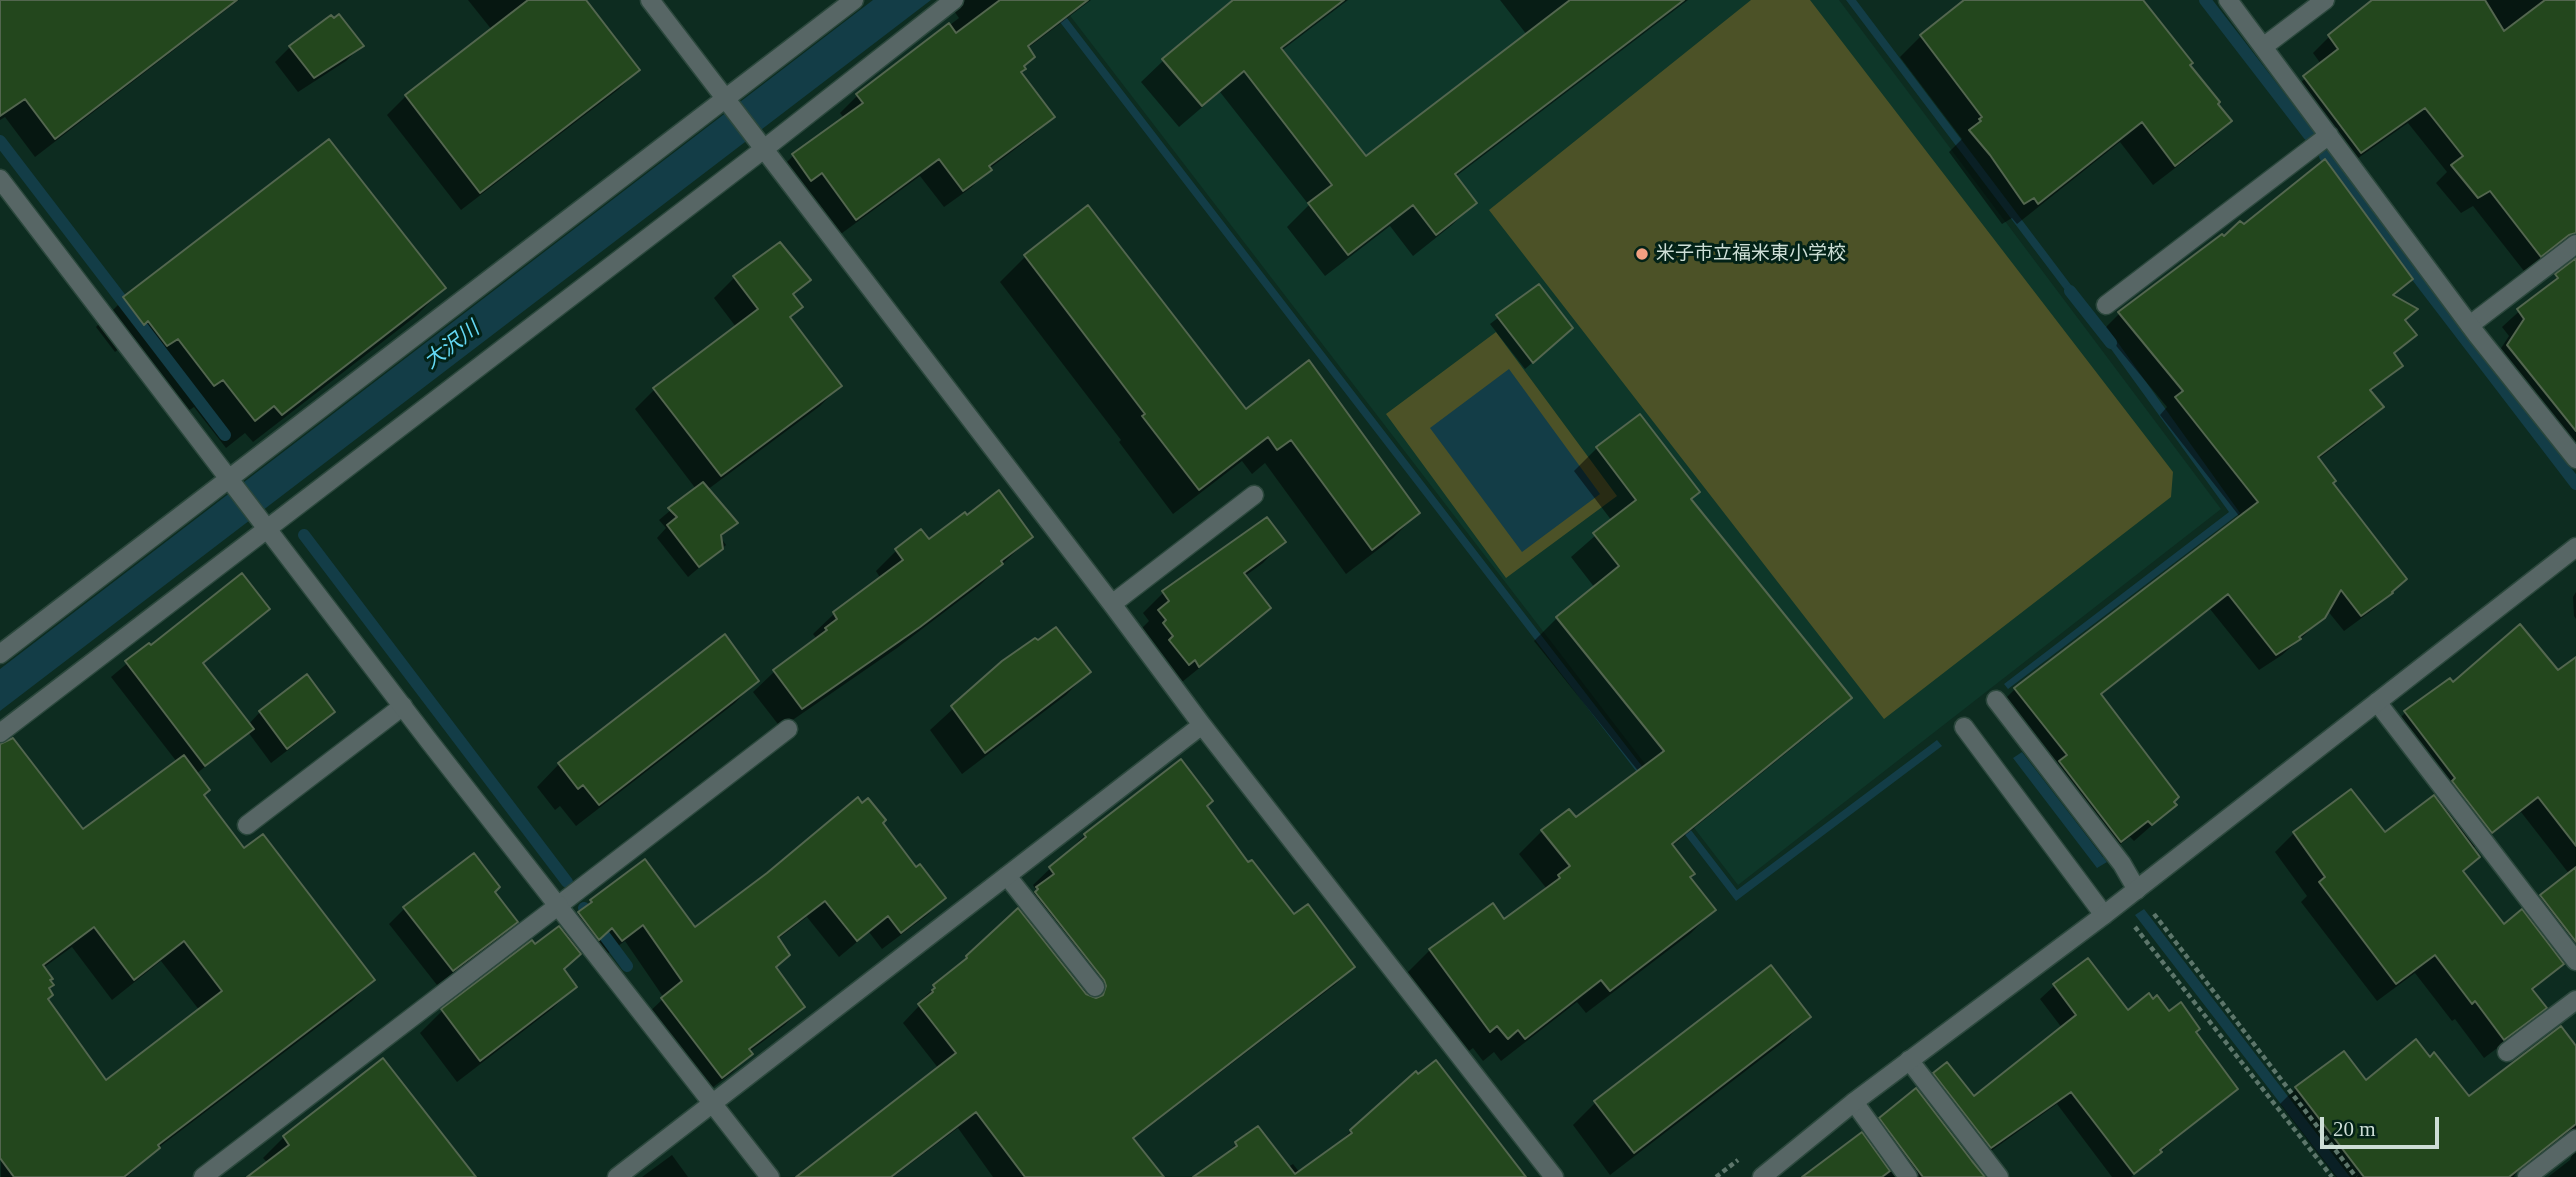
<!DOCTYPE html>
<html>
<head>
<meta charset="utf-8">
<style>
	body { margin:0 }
	#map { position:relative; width:2576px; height:1177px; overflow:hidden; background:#0d2c20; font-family:"Times New Roman",serif }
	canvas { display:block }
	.scale { position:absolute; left:2320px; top:1117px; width:119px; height:32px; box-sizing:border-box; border:4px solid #cdded6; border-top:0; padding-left:9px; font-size:21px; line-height:24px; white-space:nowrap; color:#cdded6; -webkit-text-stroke:5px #032217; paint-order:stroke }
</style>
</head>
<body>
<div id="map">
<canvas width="2576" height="1177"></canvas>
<div class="scale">20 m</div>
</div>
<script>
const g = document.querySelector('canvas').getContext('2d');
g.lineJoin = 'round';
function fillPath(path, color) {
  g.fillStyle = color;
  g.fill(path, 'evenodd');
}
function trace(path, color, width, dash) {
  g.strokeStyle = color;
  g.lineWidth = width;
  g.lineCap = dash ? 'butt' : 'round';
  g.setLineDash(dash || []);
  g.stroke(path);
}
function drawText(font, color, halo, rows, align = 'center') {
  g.font = font + ' "Times New Roman","Noto Sans JP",serif';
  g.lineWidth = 6;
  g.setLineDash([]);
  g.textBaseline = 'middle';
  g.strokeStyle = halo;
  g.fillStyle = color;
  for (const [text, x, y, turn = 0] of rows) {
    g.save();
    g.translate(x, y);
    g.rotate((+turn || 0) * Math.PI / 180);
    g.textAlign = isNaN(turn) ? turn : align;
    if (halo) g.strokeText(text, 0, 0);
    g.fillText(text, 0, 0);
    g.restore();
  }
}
fillPath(new Path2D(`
	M 1058,0 L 1839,0 L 2221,509 L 1738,885 Z`), '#0e3729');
fillPath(new Path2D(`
	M 1751,0 L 1810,0 L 2173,472 L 2171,497 L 1884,719 L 1489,210 Z
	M 1496,332 L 1617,496 L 1506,578 L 1386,414 Z`), '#4c5227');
fillPath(new Path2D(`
	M 873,0 L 931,0 L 0,711 L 0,669 Z
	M 1043,0 L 1053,0 L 1737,890 L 1937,740 L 1942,746 L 1736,901 Z
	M 1846,0 L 1856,0 L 2083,301 L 2077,306 Z
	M 2106,326 L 2240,513 L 2008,689 L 2004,684 L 2229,512 L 2098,331 Z
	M 1509,369 L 1600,494 L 1522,552 L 1430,428 Z
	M 2022,752 L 2107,862 L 2097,868 L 2013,758 Z
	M 2144,909 L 2350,1177 L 2337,1177 L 2135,915 Z`), '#133d47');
fillPath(new Path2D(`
	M 0,0 L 239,0 L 35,157 L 5,117 L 0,120 Z
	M 468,0 L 572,0 L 638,70 L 619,89 L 461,210 L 387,115 L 406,96 L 492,30 Z
	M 946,0 L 1091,0 L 1028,48 L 1020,73 L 1053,117 L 1035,134 L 989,169 L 972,187 L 944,207 L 920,176 L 838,236 L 776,173 L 793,156 L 844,118 L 840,113 L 857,96 L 959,18 Z
	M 1237,0 L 1348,0 L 1281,51 L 1366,159 L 1527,35 L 1500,0 L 1688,0 L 1455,177 L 1475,203 L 1452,225 L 1413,256 L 1390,226 L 1325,276 L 1287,227 L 1309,205 L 1220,92 L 1179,127 L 1141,82 L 1164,60 Z
	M 1967,0 L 2141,0 L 2229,121 L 2209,142 L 2153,185 L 2120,142 L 2017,224 L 2012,218 L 2002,224 L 1949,152 L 1962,139 L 1900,57 L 1921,36 Z
	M 2375,0 L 2576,0 L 2576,470 L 2492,362 L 2509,336 L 2502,327 L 2570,265 L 2572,260 L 2569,252 L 2558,248 L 2552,250 L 2524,271 L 2473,206 L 2461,213 L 2436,183 L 2447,172 L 2408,123 L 2344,168 L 2288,94 L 2321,64 L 2313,53 L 2329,37 Z
	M 361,46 L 346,61 L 298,92 L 275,62 L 290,47 Z
	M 1087,208 L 1246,411 L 1418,513 L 1393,538 L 1346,574 L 1265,463 L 1252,474 L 1242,461 L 1173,514 L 1119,442 L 1121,440 L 1000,282 L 1025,257 Z
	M 2222,236 L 2411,279 L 2393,297 L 2415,310 L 2404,322 L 2415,335 L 2393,355 L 2401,365 L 2370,392 L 2381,407 L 2365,424 L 2317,460 L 2331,484 L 2405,579 L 2374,609 L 2344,631 L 2327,610 L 2306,634 L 2282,655 L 2259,670 L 2210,609 L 2100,696 L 2175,805 L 2134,841 L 2130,837 L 2103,857 L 2044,779 L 2051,772 L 1999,705 L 2015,689 L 2240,517 L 2160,415 L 2167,407 L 2103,330 L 2119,314 Z
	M 734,278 L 809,280 L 792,297 L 801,307 L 789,319 L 840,386 L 820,406 L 707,490 L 735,523 L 720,537 L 726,545 L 688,577 L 657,538 L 666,528 L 659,520 L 696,489 L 635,409 L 655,389 L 736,327 L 714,298 Z
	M 1539,286 L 1564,335 L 1525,369 L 1490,324 Z
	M 444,288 L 416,316 L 253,442 L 245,433 L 226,448 L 194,407 L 185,413 L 120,348 L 115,352 L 96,327 L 124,299 Z
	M 1597,448 L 1690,500 L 1849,698 L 1826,721 L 1672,846 L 1688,878 L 1714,910 L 1691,933 L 1586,1013 L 1577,1002 L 1501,1061 L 1494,1052 L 1483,1061 L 1473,1048 L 1466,1053 L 1407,973 L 1430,950 L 1504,922 L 1547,889 L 1519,854 L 1542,831 L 1576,819 L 1639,772 L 1534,641 L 1557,618 L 1595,588 L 1571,557 L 1612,521 L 1574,471 Z
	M 1031,537 L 980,585 L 897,648 L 781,728 L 753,692 L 774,672 L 814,642 L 817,639 L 813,634 L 834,614 L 881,579 L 876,571 L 897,550 L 928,541 Z
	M 1283,542 L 1263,563 L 1245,576 L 1269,608 L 1249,628 L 1177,686 L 1138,632 L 1149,621 L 1143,613 L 1164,592 Z
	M 2576,592 L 2576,619 L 2574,616 L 2573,597 Z
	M 268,609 L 202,664 L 248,725 L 260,712 L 333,712 L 318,727 L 271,763 L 248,732 L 196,774 L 202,796 L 244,851 L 373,980 L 352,1001 L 158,1148 L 127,1177 L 1,1177 L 0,755 L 82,831 L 177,762 L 111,677 L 149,645 L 151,647 ZM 72,947 L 112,1000 L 161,961 L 200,1011 L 106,1083 L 46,999 L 48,981 L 43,968 Z
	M 2576,659 L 2576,966 L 2571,959 L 2565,964 L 2563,962 L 2532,991 L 2544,1008 L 2525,1027 L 2484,1058 L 2455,1019 L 2452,1021 L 2415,973 L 2377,1001 L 2301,902 L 2307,896 L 2275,852 L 2294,833 L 2351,791 L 2384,834 L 2440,795 L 2389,729 L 2405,713 L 2452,685 L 2557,673 ZM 2521,812 L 2570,875 L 2541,897 L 2524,914 L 2503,926 L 2462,873 L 2478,857 L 2472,849 Z
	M 1003,663 L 1089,672 L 1066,695 L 962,774 L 930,730 Z
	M 757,680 L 735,703 L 576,826 L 560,806 L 555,810 L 537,787 L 559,764 Z
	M 1181,762 L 1205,806 L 1248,865 L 1294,917 L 1353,967 L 1336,984 L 1132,1140 L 1161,1177 L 993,1177 L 958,1128 L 893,1177 L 800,1177 L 939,1069 L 903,1023 L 919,1006 L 918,1003 L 1018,911 L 1022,907 L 1021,905 L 1036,890 L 1033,885 L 1085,835 Z
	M 881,823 L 916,870 L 944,898 L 926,916 L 882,949 L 869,932 L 839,957 L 807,917 L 778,939 L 788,955 L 775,969 L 803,1007 L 785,1025 L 749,1052 L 751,1054 L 733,1072 L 704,1094 L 644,1017 L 664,998 L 625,941 L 603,957 L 594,945 L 580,956 L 579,954 L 563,970 L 575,987 L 552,1009 L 457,1082 L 420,1033 L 443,1010 L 535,946 L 561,931 L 591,901 L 695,929 Z
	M 493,892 L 516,922 L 501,937 L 437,985 L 389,924 L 404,909 Z
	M 2087,961 L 2128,1013 L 2169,1013 L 2235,1089 L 2131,1177 L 2112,1177 L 2057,1104 L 1977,1161 L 1921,1088 L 1935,1074 L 1974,1099 L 2062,1028 L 2040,999 L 2054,986 Z
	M 1808,1017 L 1786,1040 L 1610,1175 L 1573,1125 L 1595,1103 Z
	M 2576,1049 L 2576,1177 L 2548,1177 L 2570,1160 L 2572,1155 L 2569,1148 L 2563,1144 L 2552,1145 L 2516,1173 L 2514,1177 L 2336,1177 L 2280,1104 L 2296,1088 L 2365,1082 L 2468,1099 Z
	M 1880,1119 L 1982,1177 L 1806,1177 L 1863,1137 Z
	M 1351,1131 L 1514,1177 L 1196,1177 L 1220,1160 L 1236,1144 L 1288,1167 L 1293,1164 L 1300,1173 L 1333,1149 Z
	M 284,1137 L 474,1177 L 250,1177 L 268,1163 L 263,1158 Z
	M 672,1155 L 688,1177 L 642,1177 Z`), '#0007');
trace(new Path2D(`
	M 2205,0 L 2309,135
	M 0,141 L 225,435
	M 2325,156 L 2576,484
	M 2070,291 L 2111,343
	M 304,535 L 567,882
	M 584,908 L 627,966`), '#133d47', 12);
const building = new Path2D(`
	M 0,0 L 237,0 L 55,139 L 25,99 L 0,116 Z
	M 528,0 L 586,0 L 640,70 L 480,193 L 405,95 Z
	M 1000,0 L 1088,0 L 1028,46 L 1035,57 L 1024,66 L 1026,69 L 1021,72 L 1055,117 L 989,166 L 992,170 L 963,191 L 939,159 L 856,220 L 822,173 L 811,181 L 792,154 L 863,103 L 856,94 L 949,23 L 956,33 Z
	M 1233,0 L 1344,0 L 1281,48 L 1366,156 L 1570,0 L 1684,0 L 1455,174 L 1477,203 L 1436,235 L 1413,205 L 1348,255 L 1308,203 L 1332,185 L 1244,71 L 1202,106 L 1162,59 Z
	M 1964,0 L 2143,0 L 2193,63 L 2190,65 L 2220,102 L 2218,104 L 2232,121 L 2175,166 L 2142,122 L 2038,204 L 2034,198 L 2024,204 L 1990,155 L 1969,130 L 1981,121 L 1979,119 L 1982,117 L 1920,35 Z
	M 2372,0 L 2485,0 L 2504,31 L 2545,0 L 2576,0 L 2576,233 L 2569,235 L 2541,257 L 2490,191 L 2478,198 L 2451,165 L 2463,156 L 2425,108 L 2361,153 L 2303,76 L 2338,49 L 2328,35 Z
	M 339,14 L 364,46 L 314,78 L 289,46 L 331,15 L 334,18 Z
	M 329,139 L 446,288 L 282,415 L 274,406 L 255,421 L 223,380 L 214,386 L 178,339 L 167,346 L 148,321 L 144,325 L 123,297 Z
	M 2325,159 L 2413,279 L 2393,295 L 2418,309 L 2405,320 L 2417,335 L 2394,353 L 2403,366 L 2370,390 L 2384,407 L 2318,457 L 2336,481 L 2333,483 L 2407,579 L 2392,592 L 2393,593 L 2361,616 L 2341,590 L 2325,618 L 2299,637 L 2301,639 L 2276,655 L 2228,594 L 2101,694 L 2179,797 L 2174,802 L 2177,805 L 2152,825 L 2148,821 L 2121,842 L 2059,761 L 2067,755 L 2014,688 L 2258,502 L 2175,397 L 2183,391 L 2118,312 L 2222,234 L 2224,236 L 2240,221 L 2244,224 Z
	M 1088,205 L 1246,409 L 1309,360 L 1420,513 L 1372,550 L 1291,440 L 1277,450 L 1268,437 L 1199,490 L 1142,416 L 1145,414 L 1024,255 Z
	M 780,242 L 811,280 L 793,294 L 803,307 L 790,317 L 842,386 L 721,476 L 653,388 L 758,309 L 733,276 Z
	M 2576,258 L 2576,431 L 2507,345 L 2524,319 L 2517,309 L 2558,278 L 2555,274 Z
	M 1539,284 L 1573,328 L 1533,363 L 1496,315 Z
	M 1640,414 L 1700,492 L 1691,499 L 1852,698 L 1672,844 L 1695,874 L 1690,877 L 1716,910 L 1610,991 L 1601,980 L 1525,1039 L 1518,1030 L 1508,1039 L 1497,1026 L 1490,1032 L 1429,949 L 1493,903 L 1504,919 L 1560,878 L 1558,875 L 1570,866 L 1541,830 L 1569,809 L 1576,817 L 1664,751 L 1556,617 L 1619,566 L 1593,533 L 1636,500 L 1596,447 Z
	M 703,482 L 738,523 L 721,535 L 723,549 L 699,567 L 667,525 L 677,517 L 668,508 Z
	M 999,490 L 1033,537 L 1001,561 L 1003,564 L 920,627 L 802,709 L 773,670 L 827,630 L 825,628 L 837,619 L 833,612 L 903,560 L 895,549 L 921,529 L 929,539 L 965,512 L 967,515 Z
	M 1267,517 L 1286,542 L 1244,573 L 1271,608 L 1199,667 L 1195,660 L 1189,665 L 1169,640 L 1173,636 L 1163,623 L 1166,620 L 1158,610 L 1169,601 L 1162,591 Z
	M 242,573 L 270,609 L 203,663 L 254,729 L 205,766 L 125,661 L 149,643 L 151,645 Z
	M 2520,624 L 2558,670 L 2576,657 L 2576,846 L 2538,797 L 2492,833 L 2452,781 L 2455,778 L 2404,711 L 2450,678 L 2453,682 Z
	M 1056,627 L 1091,672 L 985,753 L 951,706 L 1002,661 L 1035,638 L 1038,640 Z
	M 725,634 L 759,681 L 599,805 L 583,785 L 578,789 L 558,763 Z
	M 307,674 L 335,712 L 287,749 L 259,711 Z
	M 13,738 L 83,829 L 184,755 L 210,790 L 204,795 L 244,848 L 263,834 L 375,980 L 158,1145 L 160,1148 L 124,1177 L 14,1177 L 0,1158 L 0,744 ZM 94,927 L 134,980 L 184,941 L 222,991 L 106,1080 L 48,999 L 53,995 L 49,988 L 54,985 L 50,980 L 53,979 L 43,965 Z
	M 1181,759 L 1213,801 L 1207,806 L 1248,862 L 1252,860 L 1294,914 L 1308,904 L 1355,967 L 1133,1138 L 1164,1177 L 1025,1177 L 976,1112 L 891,1177 L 796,1177 L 956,1053 L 918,1004 L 933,992 L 932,990 L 935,988 L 933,985 L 967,958 L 966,956 L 1018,908 L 1086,994 L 1096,998 L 1103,995 L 1106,986 L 1104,980 L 1035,892 L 1038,889 L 1036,887 L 1054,874 L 1049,867 L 1086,837 L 1084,834 Z
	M 2351,789 L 2385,832 L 2434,795 L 2480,857 L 2463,871 L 2504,924 L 2522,909 L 2564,964 L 2532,989 L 2547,1008 L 2504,1040 L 2475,1001 L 2472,1004 L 2435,955 L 2396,984 L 2319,882 L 2325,877 L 2293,832 Z
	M 858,797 L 862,803 L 868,798 L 886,820 L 883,823 L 916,867 L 920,864 L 946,898 L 901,933 L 888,916 L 857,941 L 825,901 L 778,937 L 790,955 L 776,967 L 805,1007 L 749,1049 L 753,1054 L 722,1078 L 661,998 L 682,981 L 643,925 L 622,941 L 612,928 L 599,940 L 578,912 L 592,902 L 590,900 L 645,859 L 695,927 L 767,873 Z
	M 474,853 L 500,887 L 495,892 L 518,922 L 453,971 L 403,907 Z
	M 2576,867 L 2576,942 L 2540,895 Z
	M 559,926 L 581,954 L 564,969 L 577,987 L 480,1061 L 441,1009 L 532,940 L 535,944 Z
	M 2088,958 L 2128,1010 L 2149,993 L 2153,999 L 2157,995 L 2169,1011 L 2181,1002 L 2200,1029 L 2196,1032 L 2238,1089 L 2160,1150 L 2162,1152 L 2134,1174 L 2071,1092 L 1991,1148 L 1933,1073 L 1947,1062 L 1974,1096 L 2076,1015 L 2053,984 Z
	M 1771,965 L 1811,1017 L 1634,1153 L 1594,1101 Z
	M 2561,1026 L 2576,1046 L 2576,1124 L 2509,1177 L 2364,1177 L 2295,1087 L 2344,1051 L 2366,1080 L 2416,1039 L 2430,1057 L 2434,1052 L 2469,1096 Z
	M 383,1058 L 476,1177 L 247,1177 L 289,1145 L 283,1136 Z
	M 1436,1060 L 1526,1177 L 1193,1177 L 1237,1146 L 1235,1142 L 1258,1126 L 1295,1174 L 1352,1133 L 1350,1130 L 1416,1071 L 1418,1074 Z
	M 1916,1088 L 1972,1161 L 1985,1177 L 1923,1177 L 1908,1157 L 1879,1118 Z
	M 1862,1132 L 1890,1171 L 1882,1177 L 1802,1177 Z`);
fillPath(building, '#23471d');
trace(building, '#53664f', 2);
const service = new Path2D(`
	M 2470,325 L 2576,244
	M 1996,700 L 2122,864 L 2137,890
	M 247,825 L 403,706
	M 1007,876 L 1095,987
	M 559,905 L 788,729
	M 2507,1052 L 2576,1000
	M 1909,1060 L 1999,1177
	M 1854,1102 L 1908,1177
	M 2527,1177 L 2576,1139`);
const minor = new Path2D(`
	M 650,0 L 1112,604 L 1202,725 L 1554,1177
	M 2228,0 L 2477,335 L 2576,459
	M 2263,47 L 2325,0
	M 0,179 L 429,741 L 770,1177
	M 2106,305 L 2329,135
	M 1112,604 L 1254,495
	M 0,654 L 854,0
	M 2377,702 L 2576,961
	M 1964,727 L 2104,915
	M 0,733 L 764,149 L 954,0
	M 203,1177 L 559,905
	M 617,1177 L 1202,725`);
const tertiary = new Path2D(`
	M 1762,1177 L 1854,1102 L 2104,915 L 2576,547`);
trace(service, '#2c483d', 21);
trace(minor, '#2c483d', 21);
trace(tertiary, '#2c483d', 21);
trace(new Path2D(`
	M 2154,914 L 2356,1177
	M 2135,927 L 2332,1177
	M 1716,1177 L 1738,1160`), '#5d766b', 4.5, [5, 3.5]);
trace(service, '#576665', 18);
trace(minor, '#576665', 18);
trace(tertiary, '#576665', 18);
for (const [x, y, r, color] of [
	[1642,254,7,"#f2a081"]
]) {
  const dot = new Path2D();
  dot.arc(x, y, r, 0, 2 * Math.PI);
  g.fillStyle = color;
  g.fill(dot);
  trace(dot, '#032217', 2.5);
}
drawText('19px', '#cdded6', '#032217', [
	["米子市立福米東小学校",1656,254]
], 'left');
drawText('italic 21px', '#64d7f3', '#032217', [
	["大沢川",452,346,-37]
]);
</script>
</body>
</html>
